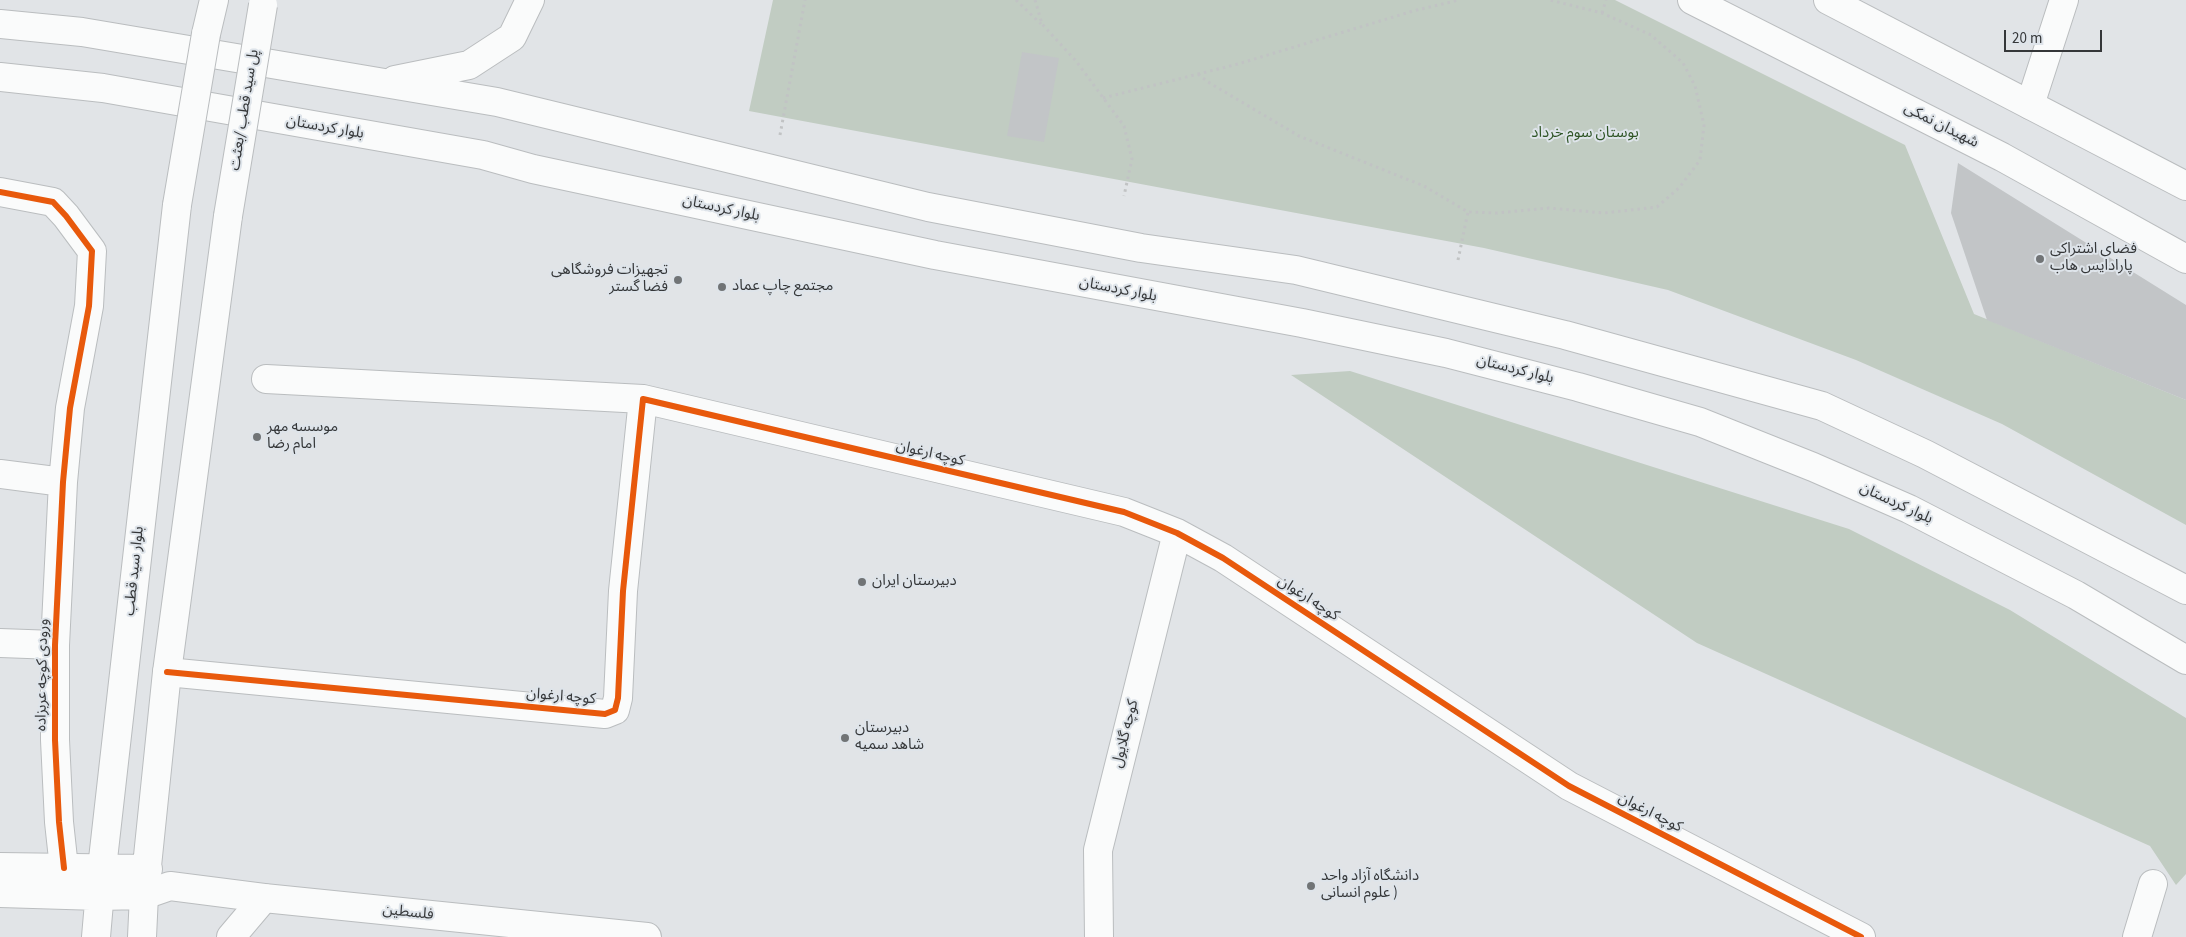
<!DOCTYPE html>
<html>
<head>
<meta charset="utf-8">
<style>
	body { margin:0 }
	#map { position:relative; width:2186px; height:937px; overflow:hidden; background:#e1e4e7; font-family:"Source Sans 3",sans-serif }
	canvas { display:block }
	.scale { position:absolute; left:2004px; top:30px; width:98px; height:22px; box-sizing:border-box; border:2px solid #353739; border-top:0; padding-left:6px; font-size:15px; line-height:18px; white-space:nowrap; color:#353739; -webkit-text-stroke:4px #dee4ea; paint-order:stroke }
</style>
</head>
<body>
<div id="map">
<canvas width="2186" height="937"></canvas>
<div class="scale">20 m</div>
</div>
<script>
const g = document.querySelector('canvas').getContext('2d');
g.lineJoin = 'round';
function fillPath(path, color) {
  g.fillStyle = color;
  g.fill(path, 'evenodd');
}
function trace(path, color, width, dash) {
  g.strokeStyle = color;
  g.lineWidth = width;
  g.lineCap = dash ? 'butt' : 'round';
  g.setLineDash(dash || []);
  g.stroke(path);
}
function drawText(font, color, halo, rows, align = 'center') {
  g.font = font + ' "Source Sans 3","Noto Sans Arabic",sans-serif';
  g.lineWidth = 4;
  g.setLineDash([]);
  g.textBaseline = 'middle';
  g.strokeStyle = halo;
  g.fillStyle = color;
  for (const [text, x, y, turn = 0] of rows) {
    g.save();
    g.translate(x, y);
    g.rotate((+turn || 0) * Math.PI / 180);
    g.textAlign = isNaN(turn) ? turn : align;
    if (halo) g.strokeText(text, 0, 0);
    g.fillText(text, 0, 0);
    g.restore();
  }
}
fillPath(new Path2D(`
	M 773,0 L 1615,0 L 1905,145 L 1974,314 L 2186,400 L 2186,525 L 2002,424 L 1856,360 L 1668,290 L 1484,248 L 749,111 Z
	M 1350,371 L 1849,529 L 2010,610 L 2186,718 L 2186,874 L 2176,885 L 2150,846 L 1697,643 L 1291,375 Z`), '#c1ccc2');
fillPath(new Path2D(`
	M 1022,52 L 1059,58 L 1044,142 L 1007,136 Z
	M 1958,163 L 2186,305 L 2186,400 L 1987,320 L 1951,213 Z`), '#c2c5c7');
const minor = new Path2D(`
	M 2030,105 L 2064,0
	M 0,192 L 53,202 L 66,216 L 92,251 L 89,306 L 70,408 L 63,482 L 55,645 L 55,740 L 59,822 L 64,868
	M 266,379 L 643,399
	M 0,474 L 63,482
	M 0,643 L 55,645
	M 167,672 L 605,714 L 615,710 L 618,698 L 623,591 L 643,399 L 1124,512 L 1177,533 L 1223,558 L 1569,786 L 1861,937
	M 1099,937 L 1098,850 L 1177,533
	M 2137,937 L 2153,884`);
const tertiary = new Path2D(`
	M 144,895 L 170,886 L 264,898 L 647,937`);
const secondary = new Path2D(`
	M 1692,0 L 2002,157 L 2186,259
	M 1828,0 L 2186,186
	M 206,34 L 214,0
	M 0,867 L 148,869
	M 0,893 L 99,896 L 144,895
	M 96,937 L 102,868 L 177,205
	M 142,937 L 144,895 L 167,672 L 228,216
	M 231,937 L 264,898`);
const primary = new Path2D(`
	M 0,24 L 82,32 L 497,102 L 928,207 L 1141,248 L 1296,270 L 1565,335 L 1822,406 L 1925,454 L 2186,590
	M 0,77 L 103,88 L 483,155 L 533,169 L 935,255 L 1302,323 L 1446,353 L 1578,387 L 1700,422 L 1813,467 L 1909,509 L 2076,595 L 2186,660
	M 395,80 L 469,65 L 512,37 L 530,0`);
trace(minor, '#babdbf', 30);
trace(tertiary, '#babdbf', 30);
trace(secondary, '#babdbf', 30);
trace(primary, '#babdbf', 30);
trace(new Path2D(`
	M 1016,0 L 1041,24
	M 1035,0 L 1042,24 L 1076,61 L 1124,126 L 1132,159 L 1124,196
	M 1602,13 L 1606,0
	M 1198,74 L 1208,82 L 1299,136 L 1424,186 L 1468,212 L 1497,213 L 1549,208 L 1604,213 L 1657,207 L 1679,188 L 1700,160 L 1704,125 L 1695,86 L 1683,63 L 1651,35 L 1602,13 L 1550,0
	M 1103,98 L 1238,64 L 1413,11 L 1459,0
	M 780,135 L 805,0
	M 1458,260 L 1468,212`), '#c1c3c4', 3, [2.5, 4]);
trace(minor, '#fafbfb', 28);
trace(tertiary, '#fafbfb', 28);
trace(secondary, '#fafbfb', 28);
trace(primary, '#fafbfb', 28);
const secondaryBridge = new Path2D(`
	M 177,205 L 206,34
	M 228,216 L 263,5`);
trace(secondaryBridge, '#babdbf', 30, []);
trace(secondaryBridge, '#fafbfb', 28);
trace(new Path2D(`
	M 0,192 L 53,202 L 66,216 L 92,251 L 89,306 L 70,408 L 63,482 L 55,645 L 55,740 L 59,822 L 64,868
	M 167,672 L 605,714 L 615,710 L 618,698 L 623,591 L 643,399 L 1124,512 L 1177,533 L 1223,558 L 1569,786 L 1861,937`), '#e8590c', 6);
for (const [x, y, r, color] of [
	[2040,259,5,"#717476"],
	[678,280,5,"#717476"],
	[722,287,5,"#717476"],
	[257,437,5,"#717476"],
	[862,582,5,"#717476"],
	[845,738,5,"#717476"],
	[1311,886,5,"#717476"]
]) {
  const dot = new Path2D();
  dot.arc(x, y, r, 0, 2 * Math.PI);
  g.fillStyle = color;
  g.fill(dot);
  trace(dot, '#dee4ea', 2);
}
drawText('15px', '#353739', '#dee4ea', [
	["پل سید قطب /بعثت",245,110,-81],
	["شهیدان نمکی",1941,126,27],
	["بلوار کردستان",325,128,10],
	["بلوار کردستان",721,209,12],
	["بلوار کردستان",1118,290,11],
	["بلوار کردستان",1515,370,14],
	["کوچه ارغوان",930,454,13],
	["بلوار کردستان",1896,504,25],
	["بلوار سید قطب",135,571,-84],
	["کوچه ارغوان",1308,599,33],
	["ورودی کوچه عربزاده",43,675,-89],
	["کوچه ارغوان",561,697,5],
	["کوچه گلایول",1126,734,-76],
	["کوچه ارغوان",1650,813,27],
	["فلسطین",408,913,6]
]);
drawText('15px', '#2f5526', '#dee4ea', [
	["بوستان سوم خرداد",1585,134]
]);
drawText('15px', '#353739', '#dee4ea', [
	["فضای اشتراکی",2050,250],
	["پارادایس هاب",2050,267],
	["تجهیزات فروشگاهی",668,271,"right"],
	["فضا گستر",668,288,"right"],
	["مجتمع چاپ عماد",732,287],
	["موسسه مهر",267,428],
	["امام رضا",267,445],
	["دبیرستان ایران",872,582],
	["دبیرستان",855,729],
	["شاهد سمیه",855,746],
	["دانشگاه آزاد واحد",1321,877],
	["علوم انسانی )",1321,894]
], 'left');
</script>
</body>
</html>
